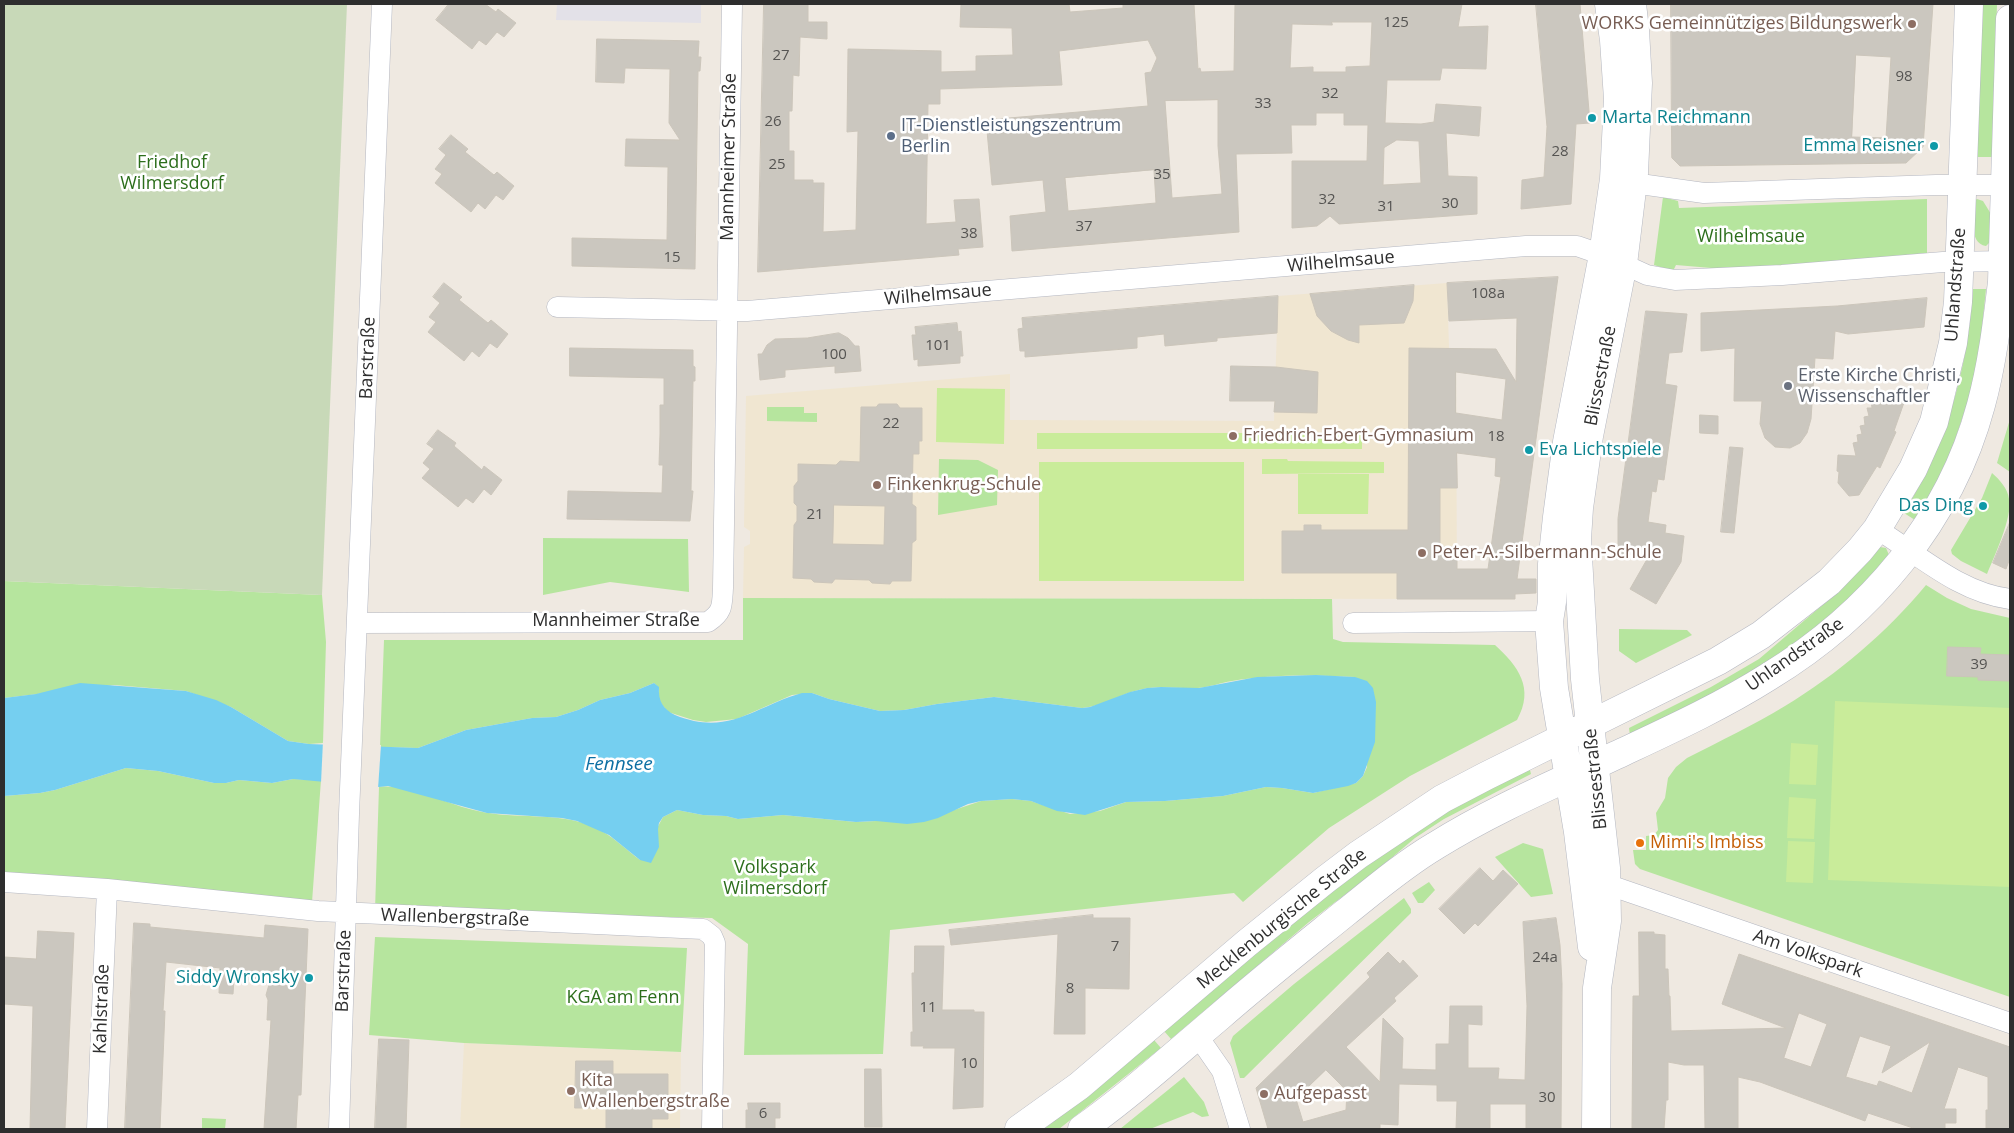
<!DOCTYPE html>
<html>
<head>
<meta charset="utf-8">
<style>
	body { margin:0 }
	#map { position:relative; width:2014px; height:1133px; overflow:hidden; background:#efe9e1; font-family:"Open Sans",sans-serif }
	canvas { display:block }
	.frame { position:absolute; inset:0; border:5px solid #2e2e2e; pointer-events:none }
</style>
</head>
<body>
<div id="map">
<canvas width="2014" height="1133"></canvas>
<div class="frame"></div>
</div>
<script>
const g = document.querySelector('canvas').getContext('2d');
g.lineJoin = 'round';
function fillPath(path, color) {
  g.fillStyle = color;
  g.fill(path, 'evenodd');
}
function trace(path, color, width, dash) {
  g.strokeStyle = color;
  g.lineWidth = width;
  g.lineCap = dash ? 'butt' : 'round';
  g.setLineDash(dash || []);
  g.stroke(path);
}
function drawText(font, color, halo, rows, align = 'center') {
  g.font = font + ' "Open Sans",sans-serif';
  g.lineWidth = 5;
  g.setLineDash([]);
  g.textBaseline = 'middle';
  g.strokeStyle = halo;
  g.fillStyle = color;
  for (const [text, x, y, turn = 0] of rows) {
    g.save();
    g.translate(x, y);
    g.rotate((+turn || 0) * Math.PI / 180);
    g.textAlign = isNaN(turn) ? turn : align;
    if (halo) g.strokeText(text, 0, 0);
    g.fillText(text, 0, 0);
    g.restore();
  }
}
fillPath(new Path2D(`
	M 557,4 L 701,4 L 701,23 L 556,20 Z`), '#e3e1e8');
fillPath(new Path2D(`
	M 1447,283 L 1449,348 L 1456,349 L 1457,599 L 743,598 L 744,547 L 750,544 L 750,531 L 744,527 L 746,396 L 1010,374 L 1010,420 L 1274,421 L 1278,296 Z
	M 464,1043 L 681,1052 L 680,1129 L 460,1129 Z`), '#f0e6d1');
fillPath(new Path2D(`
	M 1980,4 L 1997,4 L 1993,157 L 1975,157 Z
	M 1663,197 L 1678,201 L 1679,208 L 1927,199 L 1927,253 L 1824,263 L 1723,269 L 1676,265 L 1673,271 L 1654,265 Z
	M 1977,199 L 1983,201 L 1991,214 L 1990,242 L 1986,246 C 1968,243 1974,215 1974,201 Z
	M 1973,289 L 1986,289 L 1980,348 L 1971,392 L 1950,455 L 1942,473 L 1915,520 L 1904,513 C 1947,441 1967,373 1973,289 Z
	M 767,407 L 804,407 L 804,413 L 817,413 L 817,422 L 767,421 Z
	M 2010,419 L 2010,472 L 1997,463 Z
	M 939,459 L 978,460 L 998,470 L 997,505 L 938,515 Z
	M 1992,473 C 2000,480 2008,489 2009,499 C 2013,516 1994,557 1987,574 L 1961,561 L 1952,554 L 1951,550 L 1982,498 Z
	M 543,538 L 688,539 L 689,592 L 610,582 L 543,595 Z
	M 1880,547 L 1886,548 L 1889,555 C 1861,587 1833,617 1799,642 C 1746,679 1687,707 1630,736 L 1629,728 L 1711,687 L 1759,659 L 1839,591 Z
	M 4,581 L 322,595 L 326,642 L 323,743 L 309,744 L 288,741 L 231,707 L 186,691 L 114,685 L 4,698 Z
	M 1926,585 L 1947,598 L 1971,609 L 2010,618 L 2010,997 L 1640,869 L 1635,864 L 1633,850 L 1646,850 L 1646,836 L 1654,835 L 1658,830 L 1656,813 L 1665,798 L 1668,778 L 1676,767 L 1687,758 C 1720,741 1754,725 1785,706 C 1838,674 1886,633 1926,585 Z
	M 743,598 L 1332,599 L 1333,639 L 1343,642 L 1495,645 C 1518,666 1535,688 1517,720 L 1410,776 L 1329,828 L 1243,902 L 1234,893 L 890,930 L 883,1054 L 744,1055 L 748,944 L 712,918 L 375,910 L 379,787 C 409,783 447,805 478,811 C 516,820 557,811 594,827 C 612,835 625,849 640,860 L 663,817 L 677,810 L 703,815 L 726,816 L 738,819 L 783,815 L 856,822 L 876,821 L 954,810 L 981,801 L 1012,799 L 1031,801 L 1070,814 L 1100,811 L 1126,802 L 1165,801 L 1223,796 L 1266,787 L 1282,788 L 1313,793 L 1356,783 L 1363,776 L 1367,767 L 1355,677 C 1314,675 1272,674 1232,681 C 1220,683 1210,687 1198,688 C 1181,689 1165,686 1148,688 C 1125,691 1105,706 1082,708 L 994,697 L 937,704 L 904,710 L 880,711 L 829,699 L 812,693 L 792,695 L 737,719 L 706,722 L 693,720 L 668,712 L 662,705 L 658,697 L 659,688 L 654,683 L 630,693 L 600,700 L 578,710 L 556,717 L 532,718 L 466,730 L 418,748 L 380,747 L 384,640 L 743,640 Z
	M 1619,629 L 1687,630 L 1692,635 L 1636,663 L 1619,651 Z
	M 1529,766 L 1531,774 L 1444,819 L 1415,838 L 1376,871 L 1309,922 L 1171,1039 L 1164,1031 L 1310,907 L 1421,826 Z
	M 126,768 L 158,771 L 214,783 L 226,783 L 239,780 L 272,783 L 293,779 L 321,780 L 312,902 L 130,883 L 4,872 L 4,796 L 40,793 L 55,790 Z
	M 1523,843 L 1543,849 L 1553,894 L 1531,897 L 1495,857 Z
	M 1429,882 L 1435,890 L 1423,903 L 1418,903 L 1412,893 Z
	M 1404,898 L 1411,909 L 1411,913 L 1244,1078 L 1240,1078 L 1230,1043 L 1233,1036 L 1294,984 Z
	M 375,937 L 687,948 L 681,1052 L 464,1043 L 369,1035 Z
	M 1154,1040 L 1161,1048 L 1059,1129 L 1044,1129 Z
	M 1184,1077 L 1204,1102 L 1209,1116 L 1202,1117 L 1193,1112 L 1150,1129 L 1120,1129 Z
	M 202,1118 L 226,1119 L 225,1129 L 202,1129 Z`), '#b6e59e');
fillPath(new Path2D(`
	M 4,4 L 347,4 L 322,595 L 4,581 Z`), '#c8d9b8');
fillPath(new Path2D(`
	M 937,388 L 1005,389 L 1004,444 L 936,442 Z
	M 1037,433 L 1362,433 L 1362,449 L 1037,449 Z
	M 1262,459 L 1287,459 L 1288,461 L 1384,462 L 1384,473 L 1262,474 Z
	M 1039,462 L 1244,462 L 1244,581 L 1039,581 Z
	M 1298,474 L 1369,474 L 1368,514 L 1298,514 Z
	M 1835,701 L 2010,708 L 2010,887 L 1828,880 Z
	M 1791,743 L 1818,745 L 1816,785 L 1789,784 Z
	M 1789,797 L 1816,799 L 1814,839 L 1787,838 Z
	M 1788,841 L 1815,842 L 1813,883 L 1786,882 Z`), '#c9ec9a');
fillPath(new Path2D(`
	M 1316,675 L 1355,677 L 1367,681 L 1373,688 L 1376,702 L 1375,742 L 1363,776 L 1356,783 L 1348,786 L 1313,793 L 1282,788 L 1266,787 L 1223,796 L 1165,801 L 1126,802 L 1085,815 L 1057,811 L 1031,801 L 1012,799 L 981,801 L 968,804 L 938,818 L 924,822 L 907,824 L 876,821 L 856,822 L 783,815 L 738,819 L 726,816 L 703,815 L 677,810 L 663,817 L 659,823 L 658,829 L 659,847 L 651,863 L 640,860 L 609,835 L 577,821 L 562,818 L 487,813 L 388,786 L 379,787 L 293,779 L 272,783 L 239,780 L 226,783 L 214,783 L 158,771 L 126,768 L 55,790 L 40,793 L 4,796 L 4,698 L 36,694 L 80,683 L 186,691 L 216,700 L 231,707 L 288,741 L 309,744 L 418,748 L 466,730 L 532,718 L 556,717 L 578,710 L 600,700 L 630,693 L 654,683 L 659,687 C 658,701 663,709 675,715 C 729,737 755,706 802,693 L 812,693 L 829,699 L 880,711 L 904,710 L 937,704 L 994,697 L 1082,708 L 1090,707 L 1130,692 L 1147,688 L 1161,687 L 1199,688 L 1257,677 Z`), '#75cff0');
fillPath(new Path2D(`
	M 323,741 L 381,745 L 378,789 L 321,783 Z`), '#efe9e1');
const building = new Path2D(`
	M 449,4 L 485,4 L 496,12 L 498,9 L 516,23 L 504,37 L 497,32 L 486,45 L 479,40 L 472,49 L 436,20 Z
	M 764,4 L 808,4 L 808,22 L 827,22 L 827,39 L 800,37 L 799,76 L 793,75 L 792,111 L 789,111 L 789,151 L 794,151 L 794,180 L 813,180 L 813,183 L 824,183 L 823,232 L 856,230 L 858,131 L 847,132 L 848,49 L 941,51 L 941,72 L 976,71 L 976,56 L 1013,55 L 1012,28 L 960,27 L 961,4 L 1069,4 L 1070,12 L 1123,8 L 1123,4 L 1194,4 L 1198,69 L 1200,68 L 1201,72 L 1234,71 L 1235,4 L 1462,4 L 1458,27 L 1488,26 L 1486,69 L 1442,68 L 1440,80 L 1387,80 L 1385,123 L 1421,124 L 1434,122 L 1436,104 L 1481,107 L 1479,136 L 1446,133 L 1448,176 L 1477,177 L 1477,214 L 1339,224 L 1330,216 L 1317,226 L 1292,228 L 1292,161 L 1367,161 L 1368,125 L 1344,125 L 1344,113 L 1316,113 L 1316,125 L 1291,125 L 1292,153 L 1236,154 L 1239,232 L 1012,251 L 1010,216 L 1046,212 L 1043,180 L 992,185 L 986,120 L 1148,106 L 1145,73 L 1151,72 L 1157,58 L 1148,40 L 1059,51 L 1062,85 L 940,89 L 940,104 L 928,104 L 926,224 L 956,222 L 954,200 L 979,199 L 983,247 L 958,249 L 959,255 L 758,272 ZM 1332,22 L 1372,22 L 1370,66 L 1346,67 L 1346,72 L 1313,72 L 1313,67 L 1290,68 L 1292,24 L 1332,25 ZM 1218,100 L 1218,146 L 1222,194 L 1172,198 L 1165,101 ZM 1397,140 L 1419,141 L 1421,183 L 1383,185 L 1384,148 ZM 1154,170 L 1156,203 L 1068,211 L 1065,178 Z
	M 1536,4 L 1580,4 L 1590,123 L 1576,124 L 1571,204 L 1521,209 L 1522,180 L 1544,177 L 1547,127 Z
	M 1671,4 L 1933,4 L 1923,147 L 1906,163 L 1680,166 L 1672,158 ZM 1856,55 L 1891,57 L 1886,138 L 1852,137 Z
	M 597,39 L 699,41 L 698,57 L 701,57 L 700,71 L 698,71 L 695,269 L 572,266 L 572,238 L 667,240 L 668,167 L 625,166 L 626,139 L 680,140 L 669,123 L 670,69 L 625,68 L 624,83 L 596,82 Z
	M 451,135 L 468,149 L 465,152 L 494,175 L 497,172 L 514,186 L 503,200 L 496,195 L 485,209 L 478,203 L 471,212 L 435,183 L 442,174 L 435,169 L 446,155 L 439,149 Z
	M 1558,277 L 1517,579 L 1536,579 L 1536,593 L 1515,594 L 1515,599 L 1397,599 L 1397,573 L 1282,573 L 1282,531 L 1304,531 L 1304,525 L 1321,525 L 1321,530 L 1408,530 L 1409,348 L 1496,349 L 1516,382 L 1517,318 L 1449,321 L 1447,283 ZM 1456,372 L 1506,379 L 1502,420 L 1456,413 ZM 1457,453 L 1496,458 L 1495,476 L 1501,477 L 1488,569 L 1457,569 L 1457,547 L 1440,547 L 1440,488 L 1457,488 Z
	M 444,283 L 462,297 L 459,300 L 488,323 L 491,320 L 508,334 L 497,348 L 490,343 L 479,357 L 472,351 L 464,361 L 428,332 L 436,322 L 429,317 L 440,303 L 433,297 Z
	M 1414,285 L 1413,301 L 1404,323 L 1359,325 L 1359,343 L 1348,340 L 1331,331 L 1317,316 L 1310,294 Z
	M 1278,296 L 1277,333 L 1217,338 L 1217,341 L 1165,346 L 1164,334 L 1137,337 L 1137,348 L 1025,357 L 1025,351 L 1020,351 L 1018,329 L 1023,328 L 1022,318 Z
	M 1927,298 L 1924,327 L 1848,334 L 1835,331 L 1833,359 L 1815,358 L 1811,419 L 1807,433 L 1800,443 L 1790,448 L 1775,447 L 1765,438 L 1760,424 L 1762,401 L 1734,401 L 1735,348 L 1701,351 L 1701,313 L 1837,306 Z
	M 1646,311 L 1687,314 L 1682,352 L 1669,353 L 1665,384 L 1677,386 L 1664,480 L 1658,479 L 1656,492 L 1652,491 L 1648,522 L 1666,525 L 1665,533 L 1684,536 L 1681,562 L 1656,604 L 1630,589 L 1650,554 L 1618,555 L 1618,519 Z
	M 957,323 L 958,332 L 961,331 L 963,356 L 960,356 L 960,363 L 918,366 L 918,359 L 914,360 L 912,335 L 916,335 L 915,327 Z
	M 839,333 L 848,338 L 855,346 L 859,346 L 861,371 L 835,373 L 835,366 L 785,370 L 785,377 L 760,380 L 758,354 L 762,354 L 767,345 L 775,339 L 807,338 Z
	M 570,348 L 693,350 L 693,366 L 695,367 L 695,381 L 693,381 L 691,491 L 693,491 L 690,521 L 567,519 L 568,491 L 662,493 L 663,465 L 659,465 L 660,434 L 660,405 L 664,405 L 664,378 L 570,376 Z
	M 1231,366 L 1276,367 L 1318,372 L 1317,413 L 1274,412 L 1275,401 L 1230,401 Z
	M 1888,392 L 1907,394 L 1894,431 L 1896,432 L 1880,468 L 1877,466 L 1859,495 L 1849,496 L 1838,483 L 1839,472 L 1837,471 L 1838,455 L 1856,456 L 1853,443 L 1858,442 L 1857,435 L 1862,434 L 1860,426 L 1865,425 L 1864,417 L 1869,416 L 1867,408 L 1872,408 L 1871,400 L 1888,397 Z
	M 879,404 L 897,404 L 900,408 L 922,408 L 922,441 L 919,441 L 919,454 L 913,454 L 912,504 L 916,507 L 916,540 L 912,543 L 911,581 L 892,581 L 890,584 L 872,583 L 869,580 L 835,579 L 832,583 L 814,582 L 811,579 L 793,578 L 794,525 L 797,521 L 797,506 L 794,503 L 794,486 L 798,481 L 798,464 L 836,465 L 840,461 L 860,462 L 861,407 L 876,407 ZM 834,505 L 885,506 L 884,545 L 833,544 Z
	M 1700,415 L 1718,416 L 1718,434 L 1700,433 Z
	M 438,430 L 456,443 L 454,446 L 482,470 L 484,466 L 502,480 L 491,495 L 484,489 L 473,503 L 466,498 L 458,507 L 422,478 L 430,469 L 423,463 L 434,449 L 427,444 Z
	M 1730,447 L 1743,448 L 1734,533 L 1721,532 Z
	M 2010,522 L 2010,558 L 2006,569 L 1993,563 Z
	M 1948,647 L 1981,648 L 1980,654 L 2010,655 L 2010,681 L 1978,680 L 1978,677 L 1947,676 Z
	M 1480,868 L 1493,881 L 1503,870 L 1518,884 L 1478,926 L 1475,923 L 1464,934 L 1439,909 Z
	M 1093,915 L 1093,918 L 1130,918 L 1129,989 L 1085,988 L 1085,1034 L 1054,1034 L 1058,934 L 951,945 L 949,930 Z
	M 1556,918 L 1560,945 L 1562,984 L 1561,1129 L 1526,1129 L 1526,1104 L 1490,1104 L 1490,1129 L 1456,1129 L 1457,1101 L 1437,1101 L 1437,1085 L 1399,1084 L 1398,1125 L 1380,1124 L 1380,1129 L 1268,1129 L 1256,1088 L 1370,977 L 1367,973 L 1388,952 L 1400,964 L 1403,960 L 1418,976 L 1394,998 L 1396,1001 L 1346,1047 L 1380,1082 L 1383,1018 L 1403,1038 L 1402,1069 L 1436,1070 L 1436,1044 L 1449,1044 L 1450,1006 L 1482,1006 L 1482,1025 L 1468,1024 L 1468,1068 L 1499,1068 L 1498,1079 L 1525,1080 L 1527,1006 L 1523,922 ZM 1326,1070 L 1347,1091 L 1346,1110 L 1303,1122 L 1296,1099 Z
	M 134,923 L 150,924 L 150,927 L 264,938 L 265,925 L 308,929 L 301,1095 L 298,1095 L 296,1129 L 264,1129 L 271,1020 L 267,1020 L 268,1000 L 266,995 L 270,981 L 234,979 L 233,994 L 219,993 L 220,968 L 166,962 L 163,1011 L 165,1011 L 160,1129 L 125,1129 Z
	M 38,931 L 74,933 L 65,1129 L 30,1129 L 33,1006 L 4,1004 L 4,957 L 36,959 Z
	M 1639,932 L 1654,932 L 1654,934 L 1665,935 L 1665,969 L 1668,969 L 1669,996 L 1670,996 L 1671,1031 L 1786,1028 L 1722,1004 L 1739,954 L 2010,1047 L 2010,1129 L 1986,1128 L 1986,1110 L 1988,1110 L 1988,1077 L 1958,1067 L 1944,1109 L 1956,1109 L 1956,1123 L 1945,1123 L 1945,1129 L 1916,1129 L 1868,1113 L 1865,1121 L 1760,1082 L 1738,1077 L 1738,1129 L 1705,1129 L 1704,1065 L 1684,1065 L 1668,1062 L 1668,1100 L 1666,1100 L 1664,1129 L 1632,1129 L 1633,996 L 1639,996 ZM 1799,1013 L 1827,1024 L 1811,1067 L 1784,1058 ZM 1860,1036 L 1891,1046 L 1882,1073 L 1930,1042 L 1912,1093 L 1879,1081 L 1877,1086 L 1846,1077 Z
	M 915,946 L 944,946 L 942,1010 L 974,1010 L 974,1012 L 984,1012 L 983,1107 L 953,1109 L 955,1048 L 923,1048 L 924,1046 L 911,1046 L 911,1032 L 913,1032 L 912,973 L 914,973 Z
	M 379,1039 L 409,1040 L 406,1129 L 375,1129 Z
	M 576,1061 L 613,1061 L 613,1074 L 668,1074 L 668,1119 L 652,1119 L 652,1129 L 606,1129 L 606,1108 L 575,1108 Z
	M 865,1069 L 881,1069 L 882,1127 L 865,1127 Z
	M 748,1103 L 780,1103 L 780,1118 L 775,1118 L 775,1129 L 746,1129 L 746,1110 L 748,1110 Z`);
fillPath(building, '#cbc7bf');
trace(building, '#cbc5ba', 1);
const minor = new Path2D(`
	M 1633,183 L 1704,193 L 1936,185 L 2010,185
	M 557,307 L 747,311 L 1526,246 L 1577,246 L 1603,255 L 1647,275 L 1675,280 L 1782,275 L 1943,262 L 2010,261
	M 1877,529 C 1919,555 1960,593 2010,599
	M 357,623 L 708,622 C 723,612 722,606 723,588 L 732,4
	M 1353,623 L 1549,621
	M 4,882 L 107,889 L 318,911 L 703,929 L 712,936 L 715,943 L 712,1129
	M 1606,884 L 2010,1023
	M 1197,1035 L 1222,1071 L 1240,1129
	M 97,1129 L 107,889
	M 339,1129 L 349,814 L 382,4`);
const secondary = new Path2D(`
	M 1592,947 L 1578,832 L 1554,688 L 1549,621 L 1552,602 L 1552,564 L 1557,517 L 1567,442 L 1603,255 L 1614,179 L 1618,99 L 1614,40 L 1609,4
	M 1019,1129 L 1079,1086 L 1247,943 L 1325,880 L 1358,855 L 1442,799 L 1486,776 L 1718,661 L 1761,635 L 1829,582 L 1860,550 L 1877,529 L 1913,469 L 1934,422 L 1953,343 L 1958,302 L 1969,4
	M 1082,1129 C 1130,1095 1174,1055 1219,1017 C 1260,981 1303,947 1345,913 C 1374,890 1403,865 1435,846 C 1494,809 1559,782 1623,752 C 1672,729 1722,706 1768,677 C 1870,615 1950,521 1981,405 C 1992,365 1997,323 2002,282 L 2010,19
	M 1596,1129 L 1597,988 L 1607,921 L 1606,868 L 1585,679 L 1577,539 L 1579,508 L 1589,436 L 1623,264 L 1634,173 L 1638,83 L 1635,30 L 1632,4`);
trace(minor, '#b4b7c1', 21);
trace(secondary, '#b4b7c1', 29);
trace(minor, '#fff', 20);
trace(secondary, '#fff', 28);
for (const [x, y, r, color] of [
	[1912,24,5,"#8d6e63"],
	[1592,118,5,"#0f9aa8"],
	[891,136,5,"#5c6f8a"],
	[1934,146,5,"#0f9aa8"],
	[1788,386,5,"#6b7280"],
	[1233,436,5,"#8d6e63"],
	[1529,450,5,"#0f9aa8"],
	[877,485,5,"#8d6e63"],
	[1983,506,5,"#0f9aa8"],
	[1422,553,5,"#8d6e63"],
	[1640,843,5,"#e8710a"],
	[309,978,5,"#0f9aa8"],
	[571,1091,5,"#8d6e63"],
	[1264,1094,5,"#8d6e63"]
]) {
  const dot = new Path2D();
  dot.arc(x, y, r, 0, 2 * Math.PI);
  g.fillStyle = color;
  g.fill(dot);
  trace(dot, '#fff', 2);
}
drawText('15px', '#555452', null, [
	["125",1396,23],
	["27",781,56],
	["98",1904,77],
	["32",1330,94],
	["33",1263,104],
	["26",773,122],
	["28",1560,152],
	["25",777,165],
	["35",1162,175],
	["32",1327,200],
	["30",1450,204],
	["31",1386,207],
	["37",1084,227],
	["38",969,234],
	["15",672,258],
	["108a",1488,294],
	["101",938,346],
	["100",834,355],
	["22",891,424],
	["18",1496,437],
	["21",815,515],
	["39",1979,665],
	["7",1115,947],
	["24a",1545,958],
	["8",1070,989],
	["11",928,1008],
	["10",969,1064],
	["30",1547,1098],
	["6",763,1114]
]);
drawText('18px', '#785e54', '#fff', [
	["WORKS Gemeinnütziges Bildungswerk",1902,24,"right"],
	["Friedrich-Ebert-Gymnasium",1243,436],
	["Finkenkrug-Schule",887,485],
	["Peter-A.-Silbermann-Schule",1432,553],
	["Kita",581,1081],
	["Wallenbergstraße",581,1102],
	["Aufgepasst",1274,1094]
], 'left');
drawText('18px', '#0d838f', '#fff', [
	["Marta Reichmann",1602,118,"left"],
	["Emma Reisner",1924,146],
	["Eva Lichtspiele",1539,450,"left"],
	["Das Ding",1973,506],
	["Siddy Wronsky",299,978]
], 'right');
drawText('18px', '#4e5e75', '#fff', [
	["IT-Dienstleistungszentrum",901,126],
	["Berlin",901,147]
], 'left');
drawText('18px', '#2e2e2e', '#fff', [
	["Mannheimer Straße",729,157,-89],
	["Wilhelmsaue",1341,262,-5],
	["Uhlandstraße",1956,285,-86],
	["Wilhelmsaue",938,295,-5],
	["Barstraße",368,358,-88],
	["Blissestraße",1601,376,-79],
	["Mannheimer Straße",616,621],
	["Uhlandstraße",1795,655,-35],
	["Blissestraße",1596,779,-96],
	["Wallenbergstraße",455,918,2],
	["Mecklenburgische Straße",1282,919,-39],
	["Am Volkspark",1808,954,19],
	["Barstraße",344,971,-88],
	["Kahlstraße",102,1009,-88]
]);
drawText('18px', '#2c6e1b', '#fff', [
	["Friedhof",172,163],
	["Wilmersdorf",172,184],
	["Wilhelmsaue",1751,237],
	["Volkspark",775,868],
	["Wilmersdorf",775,889],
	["KGA am Fenn",623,998]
]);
drawText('18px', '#5b616d', '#fff', [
	["Erste Kirche Christi,",1798,376],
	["Wissenschaftler",1798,397]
], 'left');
drawText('18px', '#c56008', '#fff', [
	["Mimi's Imbiss",1650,843]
], 'left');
drawText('italic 19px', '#0d6fa3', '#fff', [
	["Fennsee",619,765]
]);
</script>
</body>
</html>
